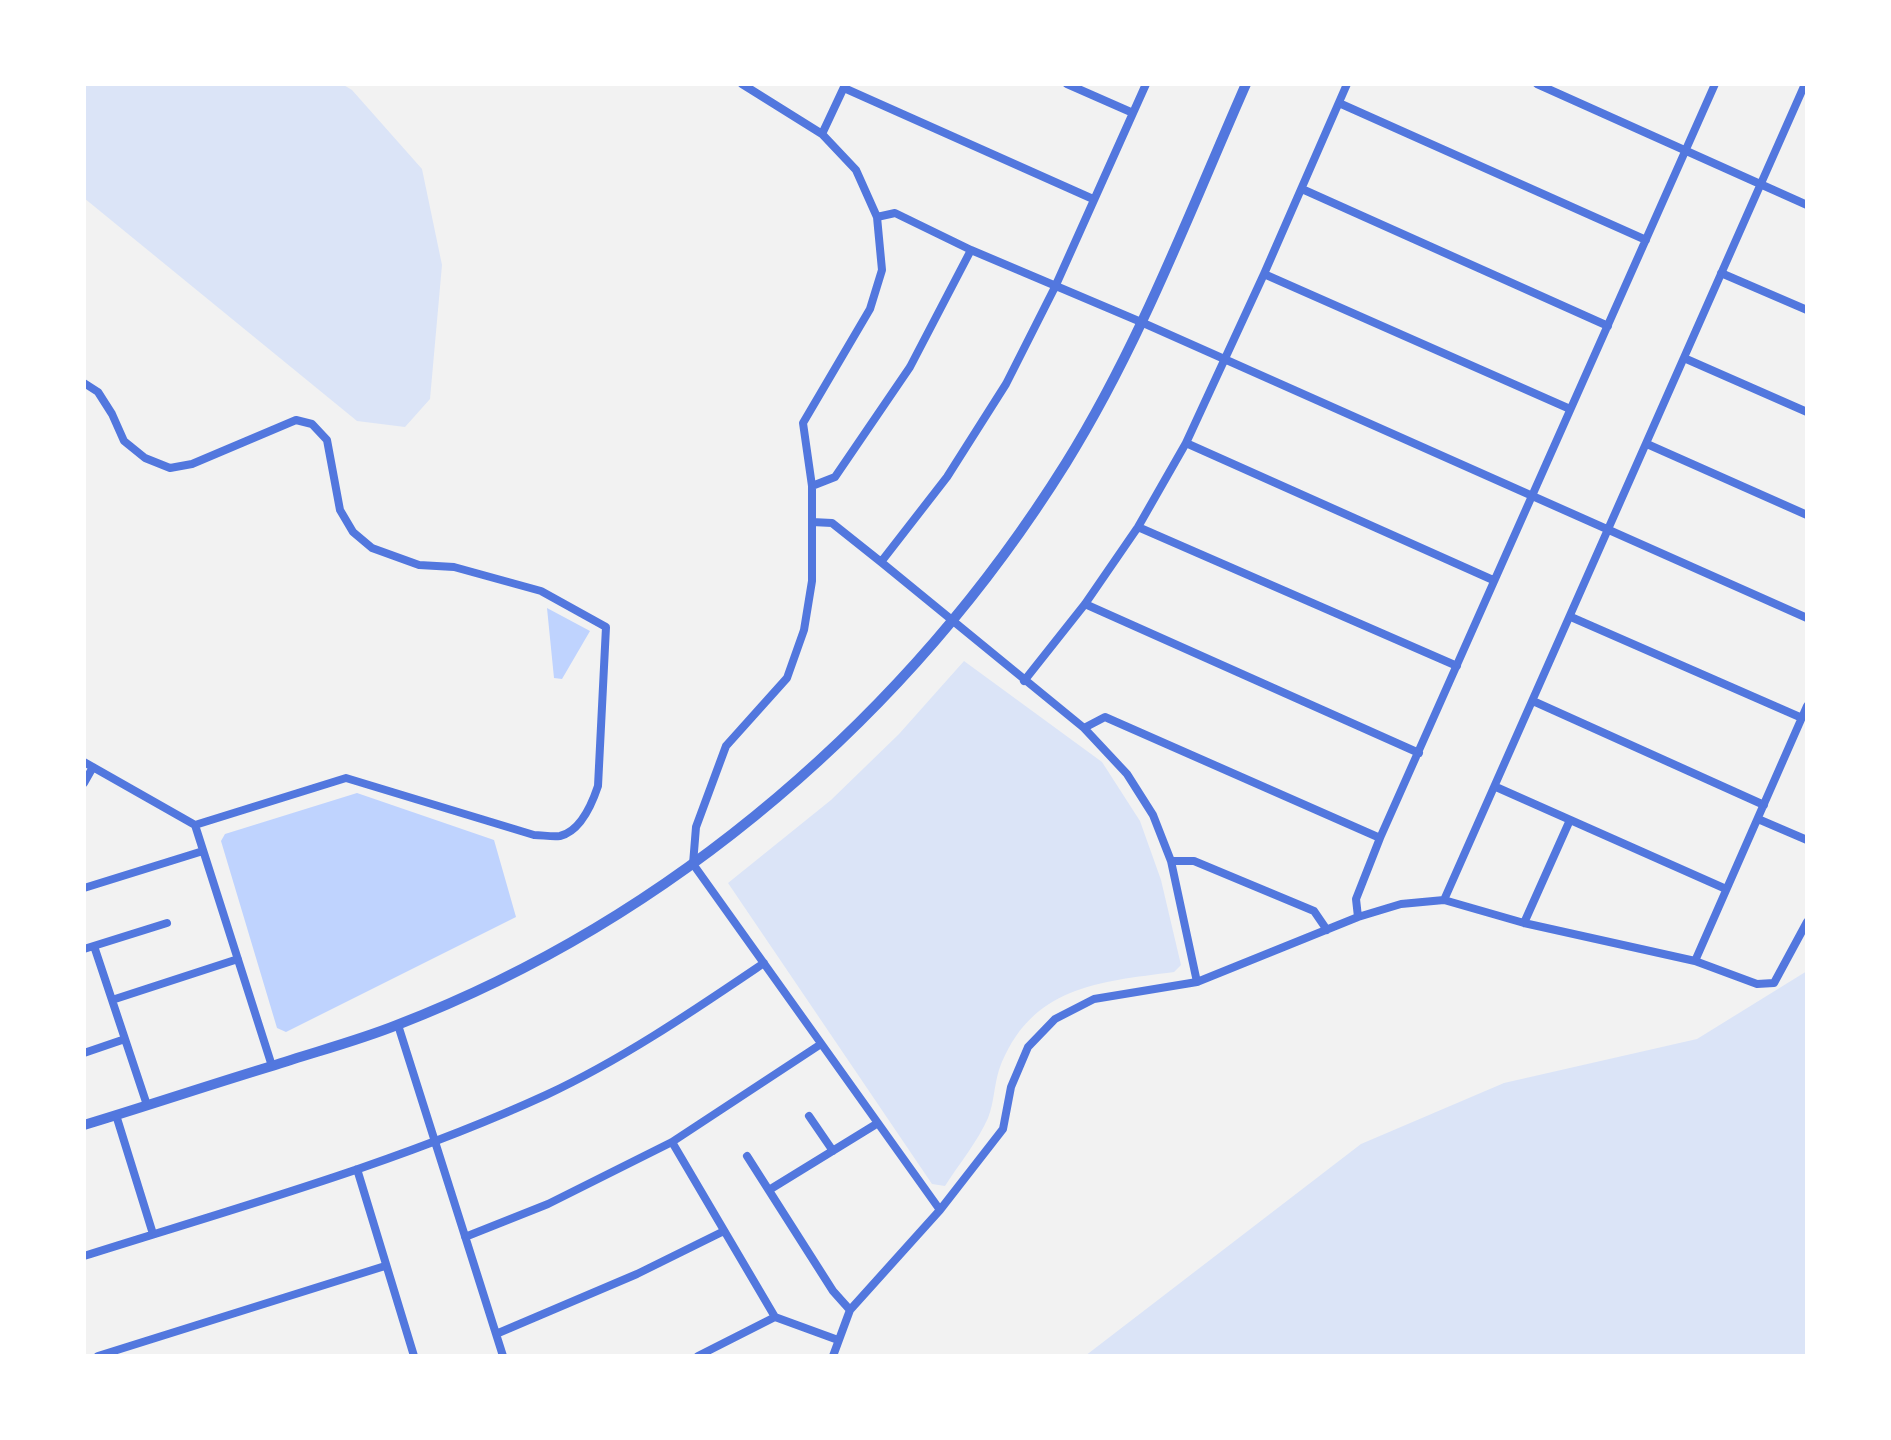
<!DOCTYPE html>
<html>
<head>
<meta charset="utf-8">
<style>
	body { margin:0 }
	#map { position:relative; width:1891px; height:1440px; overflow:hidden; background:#f2f2f2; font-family:Ubuntu,sans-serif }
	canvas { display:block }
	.frame { position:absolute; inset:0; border:86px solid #fff; pointer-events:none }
</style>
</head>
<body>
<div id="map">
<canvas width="1891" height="1440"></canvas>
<div class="frame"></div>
</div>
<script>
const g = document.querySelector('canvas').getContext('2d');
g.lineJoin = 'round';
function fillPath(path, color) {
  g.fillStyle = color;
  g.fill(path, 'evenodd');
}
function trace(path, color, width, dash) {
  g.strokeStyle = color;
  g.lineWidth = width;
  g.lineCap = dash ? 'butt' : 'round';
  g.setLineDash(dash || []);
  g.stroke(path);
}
fillPath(new Path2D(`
	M 84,84 L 342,84 L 352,90 L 422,169 L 442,265 L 430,399 L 405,427 L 357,421 L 84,198 Z
	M 964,661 L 1102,762 L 1140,821 L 1161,880 L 1181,965 L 1174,972 C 1098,982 1030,986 999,1070 C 994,1086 994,1103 988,1118 C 978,1141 959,1164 945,1186 L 932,1184 L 728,883 L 831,800 L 899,734 Z
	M 1807,971 L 1807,1356 L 1085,1356 L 1361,1144 L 1504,1083 L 1697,1039 Z`), '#dbe4f7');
fillPath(new Path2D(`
	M 547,608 L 590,631 L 562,679 L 554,678 Z
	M 357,793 L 494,840 L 516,917 L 286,1032 L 277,1028 L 221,841 L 225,834 Z`), '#bfd3fe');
trace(new Path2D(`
	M 742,84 L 822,134 L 856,170 L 877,217 L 882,270 L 870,309 L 803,423 L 812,486 L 812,581 L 804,630 L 787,678 L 726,746 L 696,827 L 693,864 L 940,1210
	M 1067,84 L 1133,113
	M 1537,84 L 1807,205
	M 844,88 L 1093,199
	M 1339,103 L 1646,240
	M 822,134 L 845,85
	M 1302,189 L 1608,326
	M 877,217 L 895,213 L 971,250 L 1141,322 L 1807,618
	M 1721,273 L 1807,310
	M 1264,274 L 1570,409
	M 1684,358 L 1807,412
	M 84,383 L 98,392 L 112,414 L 124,441 L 145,458 L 170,468 L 192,464 L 296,420 L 312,424 L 327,440 L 340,510 L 353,532 L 372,548 L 419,565 L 454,567 L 541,591 L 606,627 L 598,786 C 592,804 581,831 560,836 C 552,837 542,835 534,835 L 346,778 L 195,825
	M 1186,443 L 1493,580
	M 1647,444 L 1807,515
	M 812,486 L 835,477 L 910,367 L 971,250
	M 812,522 L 832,523 L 881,562 L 1084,728 L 1127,774 L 1153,815 L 1171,861 L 1197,982
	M 1138,527 L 1457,666
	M 881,562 L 947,477 L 1006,384 L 1055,287 L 1146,84
	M 1085,604 L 1419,753
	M 1571,617 L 1802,718
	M 1024,681 L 1085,604 L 1138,527 L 1186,443 L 1264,274 L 1347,84
	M 1533,701 L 1764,805
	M 1084,728 L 1105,717 L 1380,838
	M 84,762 L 195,825 L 272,1066
	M 84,783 L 93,767
	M 1496,787 L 1726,889
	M 1758,819 L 1807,840
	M 1171,861 L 1194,861 L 1314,911 L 1327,930
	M 84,888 L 203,851
	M 1444,900 L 1805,84
	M 1358,917 L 1356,899 L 1380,838 L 1715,84
	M 1524,923 L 1570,820
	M 94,946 L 147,1105
	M 84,949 L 167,923
	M 1695,961 L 1757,984 L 1774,983 L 1807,922
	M 112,1000 L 238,959
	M 398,1025 L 503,1356
	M 84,1053 L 125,1039
	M 116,1115 L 153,1234
	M 809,1116 L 833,1151
	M 672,1142 L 775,1317 L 838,1340
	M 747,1156 L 833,1291 L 850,1310
	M 357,1169 L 414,1356
	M 769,1190 L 878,1123
	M 465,1237 L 548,1204 L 672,1142 L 821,1044
	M 84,1256 C 239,1207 398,1163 546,1095 C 623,1059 693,1011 764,963
	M 496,1334 L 637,1274 L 724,1231
	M 98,1356 L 385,1266
	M 698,1356 L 775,1317
	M 833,1356 L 850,1310 L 940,1210 L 1003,1129 L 1011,1087 L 1028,1047 L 1055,1019 L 1094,999 L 1197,982 L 1358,917 L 1401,904 L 1444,900 L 1524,923 L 1695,961 L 1807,706`), '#5277de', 8);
trace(new Path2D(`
	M 84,1125 C 147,1106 209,1085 272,1066 C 314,1052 357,1041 397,1025 C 674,918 910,713 1066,463 C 1140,344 1190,211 1246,84`), '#5277de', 10);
</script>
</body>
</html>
